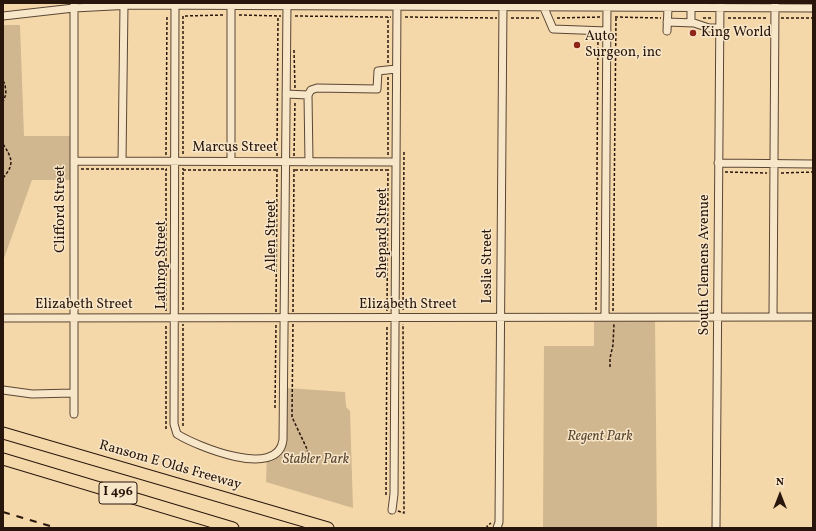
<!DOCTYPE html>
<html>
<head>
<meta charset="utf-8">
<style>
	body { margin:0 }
	#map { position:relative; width:816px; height:531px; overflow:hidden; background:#f4d8aa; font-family:Vollkorn,serif }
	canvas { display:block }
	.frame { position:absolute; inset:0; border:4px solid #28150c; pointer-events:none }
	.north { position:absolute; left:760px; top:475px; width:40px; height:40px; -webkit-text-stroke:3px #f8e6c8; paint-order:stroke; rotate:0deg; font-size:11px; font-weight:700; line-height:16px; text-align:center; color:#28150c }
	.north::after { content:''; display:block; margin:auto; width:14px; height:18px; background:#28150c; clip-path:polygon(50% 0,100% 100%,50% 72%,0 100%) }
</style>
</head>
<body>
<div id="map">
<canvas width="816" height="531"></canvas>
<div class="frame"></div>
<div class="north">N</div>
</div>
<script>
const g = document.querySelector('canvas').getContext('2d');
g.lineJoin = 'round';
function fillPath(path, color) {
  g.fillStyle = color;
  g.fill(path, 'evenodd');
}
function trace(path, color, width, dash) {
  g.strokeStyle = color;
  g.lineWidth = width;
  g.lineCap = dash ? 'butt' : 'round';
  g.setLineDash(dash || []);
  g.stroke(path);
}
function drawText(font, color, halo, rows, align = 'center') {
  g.font = font + ' Vollkorn,serif';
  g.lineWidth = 3;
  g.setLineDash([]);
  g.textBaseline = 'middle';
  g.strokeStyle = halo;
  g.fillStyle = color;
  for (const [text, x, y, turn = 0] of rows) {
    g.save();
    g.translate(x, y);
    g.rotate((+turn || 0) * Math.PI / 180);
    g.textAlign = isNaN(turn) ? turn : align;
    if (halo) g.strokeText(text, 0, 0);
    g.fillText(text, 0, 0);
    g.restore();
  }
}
fillPath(new Path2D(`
	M 3,25 L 20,25 L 24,136 L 70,136 L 70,180 L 32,180 L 3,261 Z
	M 594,317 L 655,317 L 657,528 L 543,528 L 544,346 L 594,346 Z
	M 287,388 L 345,392 L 346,407 L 350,411 L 353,508 L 266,482 L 267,454 L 285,441 Z`), '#d1b78f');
const minor = new Path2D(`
	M 175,3 L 174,424 L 177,434 C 196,446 278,480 283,440 L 287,3
	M 544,8 L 553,29 L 607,31
	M 691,8 L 691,23
	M 3,16 L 74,8 L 132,5 L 813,8
	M 667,22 L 694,23 L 709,28 L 720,28
	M 667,31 L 668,8
	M 286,94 L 308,95 L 311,90 L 317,88 L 377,89 L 378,71 L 396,69
	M 308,95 L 309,162
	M 74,161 L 396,162
	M 122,161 L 124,5
	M 231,161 L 231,6
	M 718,163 L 813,164
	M 605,317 L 607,3
	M 773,317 L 775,3
	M 3,318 L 813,317
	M 3,390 L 32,394 L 73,393
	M 74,414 L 74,3
	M 392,510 L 394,494 L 397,3
	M 497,528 L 499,522 L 503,3
	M 716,528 L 720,3`);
const highway = new Path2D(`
	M 3,433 L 328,528
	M 3,459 L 233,528`);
trace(minor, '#5b4634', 9);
trace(highway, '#28150c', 13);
trace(new Path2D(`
	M 239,15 L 281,16
	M 295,16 L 391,17
	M 405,17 L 497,18
	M 615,17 L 661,18
	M 511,18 L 541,18
	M 557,18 L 601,17
	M 703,18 L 711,18
	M 728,18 L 767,18
	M 781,18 L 813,18
	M 294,50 L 295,88
	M 388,63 L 388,17
	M 3,81 L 5,84 L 6,94 L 3,102
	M 3,144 C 12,158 15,164 3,178
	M 183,154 L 183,16 L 225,15
	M 166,155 L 167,15
	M 388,155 L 388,77
	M 277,156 L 278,16
	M 294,156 L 295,102
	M 81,169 L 167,169
	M 183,170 L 277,170
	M 295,170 L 387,170
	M 725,172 L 767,173
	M 781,173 L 813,172
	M 183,310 L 183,168
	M 403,310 L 404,150
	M 596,310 L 598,37
	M 166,311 L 166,169
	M 387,311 L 388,169
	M 613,311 L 616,17
	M 276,312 L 277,168
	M 293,312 L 294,168
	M 293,324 L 292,417 L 307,449 L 308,455
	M 610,367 L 610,358 L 613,345 L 614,323
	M 275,408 L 276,324
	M 183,426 L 183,324
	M 166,429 L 166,325
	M 386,495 L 387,325
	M 398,511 L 404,513 L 403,324
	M 488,528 L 487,526 L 491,523`), '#28150c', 1.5, [3, 2]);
trace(minor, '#f8e6c8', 7);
trace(highway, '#f4d8aa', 11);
trace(new Path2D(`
	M 3,512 L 57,528`), '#28150c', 2, [7, 7]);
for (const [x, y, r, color] of [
	[693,33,4,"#8f2418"],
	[577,45,4,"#8f2418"]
]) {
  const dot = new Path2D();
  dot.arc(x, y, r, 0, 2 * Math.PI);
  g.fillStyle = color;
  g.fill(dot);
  trace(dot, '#f8e6c8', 1.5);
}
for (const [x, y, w] of [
	[118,493,38]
]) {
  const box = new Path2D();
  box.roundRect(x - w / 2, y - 11, w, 22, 3);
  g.fillStyle = '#f8e6c8';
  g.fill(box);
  trace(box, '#28150c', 1);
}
drawText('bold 13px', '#28150c', null, [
	["I 496",118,493]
]);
drawText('14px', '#28150c', '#f8e6c8', [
	["King World",701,33],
	["Auto",585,37],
	["Surgeon, inc",585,53]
], 'left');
drawText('14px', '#28150c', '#f8e6c8', [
	["Marcus Street",235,148],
	["Clifford Street",61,209,-90],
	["Shepard Street",383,233,-90],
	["Allen Street",272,236,-90],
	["Lathrop Street",162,265,-90],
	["South Clemens Avenue",705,265,-90],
	["Leslie Street",488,266,-90],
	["Elizabeth Street",84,305],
	["Elizabeth Street",408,305],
	["Ransom E Olds Freeway",170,466,16]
]);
drawText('italic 14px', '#5b4633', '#f8e6c8', [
	["Regent Park",600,437],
	["Stabler Park",316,460]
]);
</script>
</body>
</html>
